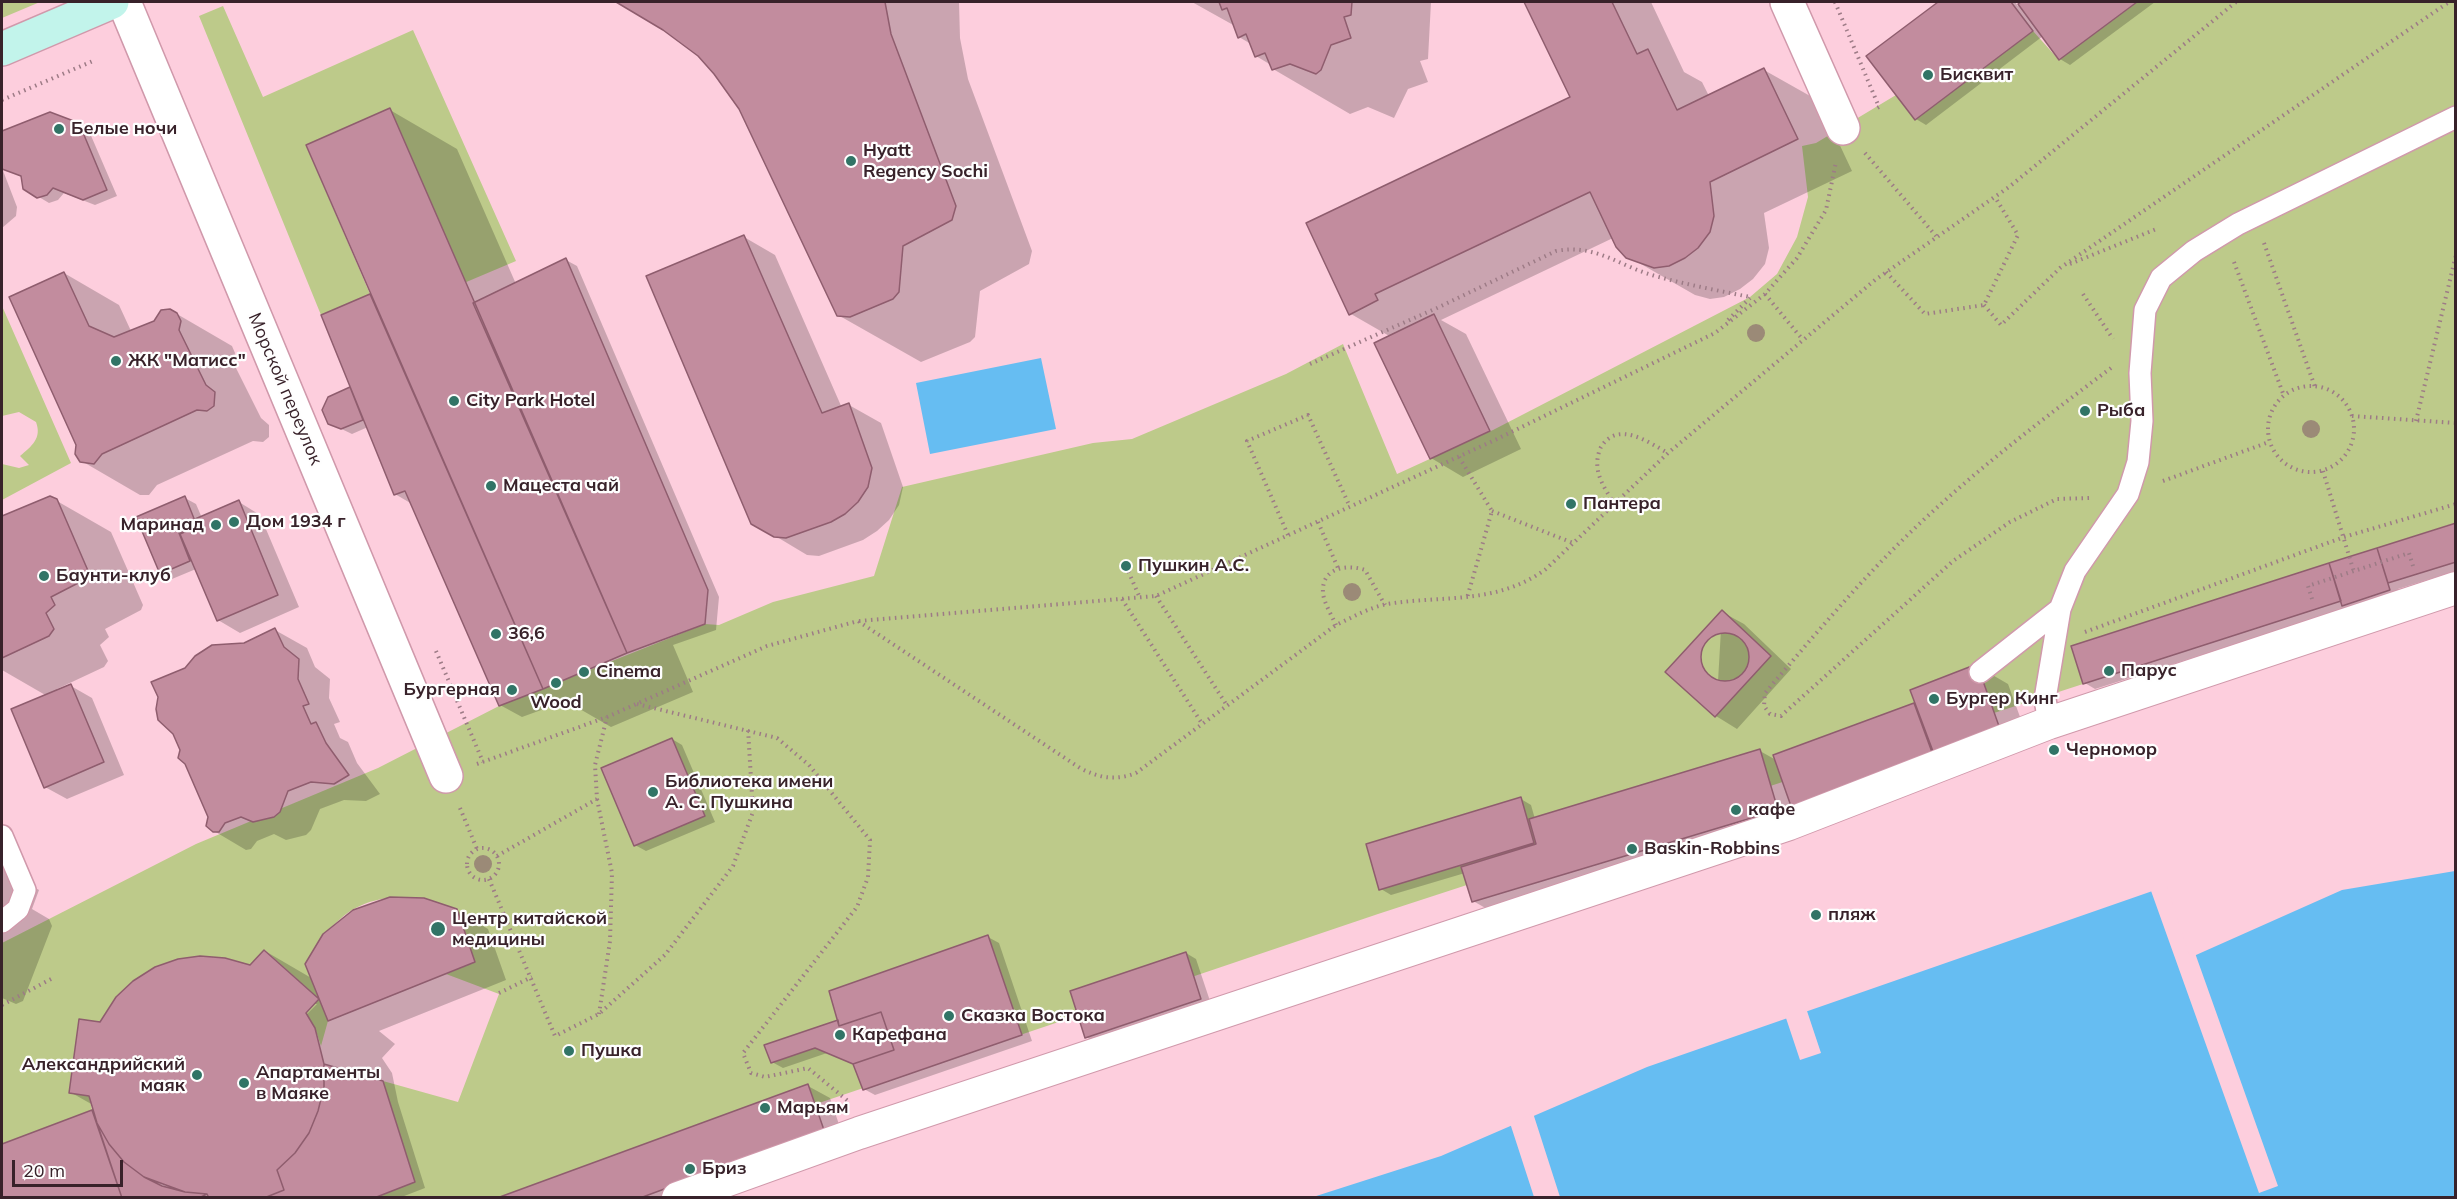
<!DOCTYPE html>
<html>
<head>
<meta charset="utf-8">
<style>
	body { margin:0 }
	#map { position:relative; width:2457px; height:1199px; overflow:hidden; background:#fdcedd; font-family:Mulish,sans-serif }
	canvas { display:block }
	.frame { position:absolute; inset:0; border:3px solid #38222a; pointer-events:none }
	.scale { position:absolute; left:12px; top:1160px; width:111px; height:27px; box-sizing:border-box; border:3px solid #38222a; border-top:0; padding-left:8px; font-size:18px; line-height:21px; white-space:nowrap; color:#38222a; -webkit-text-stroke:4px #fefefe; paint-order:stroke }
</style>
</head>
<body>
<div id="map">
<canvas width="2457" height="1199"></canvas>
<div class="frame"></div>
<div class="scale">20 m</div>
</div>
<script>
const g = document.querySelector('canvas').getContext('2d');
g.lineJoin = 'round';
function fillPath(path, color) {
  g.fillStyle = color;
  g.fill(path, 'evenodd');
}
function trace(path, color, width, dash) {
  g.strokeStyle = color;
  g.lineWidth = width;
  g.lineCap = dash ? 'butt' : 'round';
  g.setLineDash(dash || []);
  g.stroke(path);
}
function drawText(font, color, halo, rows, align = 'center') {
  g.font = font + ' Mulish,sans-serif';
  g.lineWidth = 4.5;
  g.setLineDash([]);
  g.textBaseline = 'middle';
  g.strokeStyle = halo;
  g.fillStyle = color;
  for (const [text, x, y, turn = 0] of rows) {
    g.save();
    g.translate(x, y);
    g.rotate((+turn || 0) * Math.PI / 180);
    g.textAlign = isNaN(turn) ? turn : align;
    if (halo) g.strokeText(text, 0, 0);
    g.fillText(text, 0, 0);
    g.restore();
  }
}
fillPath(new Path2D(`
	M 2,2 L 40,2 L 2,18 Z
	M 2137,2 L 2455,2 L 2455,523 L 2072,646 L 2083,684 L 1378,914 L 541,1197 L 374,1197 L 415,1182 L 383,1081 L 458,1102 L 499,994 L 446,974 L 475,962 L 457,909 C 422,897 386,890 352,910 C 342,916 332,927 323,934 L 328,1021 L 321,1046 L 315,1028 L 306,1013 L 319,999 L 265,950 L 250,965 L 225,958 L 200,956 L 116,997 L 100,1022 L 79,1020 L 69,1092 L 89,1096 L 92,1110 L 2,1144 L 2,943 L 196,844 L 378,768 L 499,706 L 705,624 L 719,625 L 773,602 L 874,576 L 902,487 L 1093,443 L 1132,439 L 1286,374 L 1343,344 L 1397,474 L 1493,430 L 1750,297 L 1777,274 L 1797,237 L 1808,197 L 1802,146 L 1816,143 L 1896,95 L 1915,120 L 2033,31 L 2059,60 Z
	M 223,6 L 263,97 L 413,30 L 516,261 L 464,283 L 306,145 L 370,294 L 321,315 L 199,16 Z
	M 2,306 L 71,463 L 2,500 L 2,464 L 19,468 L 29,465 L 20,456 C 32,446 42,438 36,422 L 19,412 L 2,416 Z`), '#bdca8a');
fillPath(new Path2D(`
	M 1041,358 L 1056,429 L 930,454 L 916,383 Z
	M 2455,871 L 2455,1197 L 1310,1198 L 1441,1156 L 1647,1067 L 2164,887 L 2187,959 L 2342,890 Z`), '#66bdf2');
fillPath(new Path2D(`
	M 2163,884 L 2167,886 L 2189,955 L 2195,953 L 2278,1186 L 2259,1193 L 2150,888 Z
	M 1806,1008 L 1821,1053 L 1800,1060 L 1785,1015 Z
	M 1533,1113 L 1560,1197 L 1534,1197 L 1510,1123 Z`), '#fdcedd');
fillPath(new Path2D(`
	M 619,2 L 959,2 L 960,38 L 968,79 L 1032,251 L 1029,264 L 980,291 L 975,337 L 970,342 L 921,362 L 838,315 L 740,108 L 715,73 L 699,55 L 664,29 Z
	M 1192,2 L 1431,2 L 1428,59 L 1420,61 L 1428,82 L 1408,89 L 1394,118 L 1368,107 L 1350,114 L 1273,69 L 1271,65 L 1256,56 L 1251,44 L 1239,37 L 1235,26 Z
	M 1526,2 L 1651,2 L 1684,72 L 1702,82 L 1709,96 L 1764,70 L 1819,101 L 1852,171 L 1764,213 L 1769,248 L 1765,264 L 1753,279 L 1740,289 L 1724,297 L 1710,299 L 1695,295 L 1627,256 L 1613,238 L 1441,320 L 1466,334 L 1521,449 L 1463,477 L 1431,458 L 1391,337 L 1351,314 L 1572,98 Z
	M 1941,2 L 2015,2 L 2018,6 L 2024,2 L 2155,2 L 2070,65 L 2060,59 L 2043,36 L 1926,125 L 1916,119 L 1868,56 Z
	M 390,110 L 457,149 L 516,284 L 566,260 L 577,266 L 719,597 L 716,630 L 673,645 L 693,692 L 611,727 L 566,701 L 522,717 L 500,705 L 412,504 L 395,494 L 368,427 L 352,434 L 329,423 L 350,388 L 353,390 L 370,296 L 375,298 Z
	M 50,113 L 89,131 L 117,196 L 95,205 L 64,193 L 58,200 L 49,203 L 24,188 L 23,178 L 2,167 L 2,133 Z
	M 2,168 L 17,207 L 16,216 L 2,228 Z
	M 744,237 L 775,255 L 842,408 L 849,405 L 881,423 L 903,487 L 899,505 L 889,520 L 877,531 L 863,540 L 819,556 L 807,555 L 752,522 Z
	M 64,273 L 119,305 L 131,331 L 177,314 L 232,346 L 235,353 L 233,362 L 261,418 L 269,425 L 269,437 L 263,442 L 253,441 L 157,485 L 149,495 L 140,495 L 85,463 L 79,457 Z
	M 50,497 L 111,532 L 143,605 L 141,610 L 105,629 L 109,637 L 100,645 L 108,661 L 104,667 L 57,689 L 58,691 L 71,686 L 92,698 L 124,775 L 67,799 L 45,787 L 47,696 L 2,670 L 2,518 Z
	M 185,498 L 196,504 L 202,518 L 239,502 L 260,515 L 299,607 L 240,633 L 218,620 L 196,569 L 172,579 L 161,573 Z
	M 2456,524 L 2456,571 L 2398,589 L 2400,596 L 2349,608 L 2095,689 L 2085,683 L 2073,647 Z
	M 1722,612 L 1744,624 L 1791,669 L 1737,729 L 1716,716 Z
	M 275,630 L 307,648 L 315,667 L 330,679 L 329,698 L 340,722 L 334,724 L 340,738 L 348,742 L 357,763 L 380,794 L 366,801 L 344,800 L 320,809 L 311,830 L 306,835 L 286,840 L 274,834 L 257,841 L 251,849 L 246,850 L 214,831 L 244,644 Z
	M 1977,666 L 2008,684 L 2031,747 L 1967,771 L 1505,919 L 1473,901 L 1465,873 L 1391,895 L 1381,889 L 1521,799 L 1531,805 L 1535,819 L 1760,751 L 1776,760 L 1914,704 L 1918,707 Z
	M 672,739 L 682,745 L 715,822 L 646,851 L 635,845 Z
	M 2,868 L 39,890 L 32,909 L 49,919 L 52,926 L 23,1001 L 16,1004 L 2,998 Z
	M 456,910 L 488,929 L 506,980 L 379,1031 L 395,1044 L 382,1058 L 392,1073 L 398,1102 L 425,1188 L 399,1198 L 2,1198 L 2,1145 L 92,1112 L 96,1114 L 93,1105 L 70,1092 L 100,1024 L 251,967 L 265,951 L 313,979 ZM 313,1004 L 317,1004 L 302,1019 L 300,1017 Z
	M 988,937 L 999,943 L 1032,1041 L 875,1095 L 864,1089 L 855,1065 L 827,1053 L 783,1068 L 772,1062 Z
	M 1186,953 L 1196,959 L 1211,1004 L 1097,1043 L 1086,1037 Z
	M 808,1086 L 830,1098 L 845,1142 L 694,1198 L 501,1198 Z`), '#0003');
const building = new Path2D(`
	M 616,2 L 885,2 L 891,34 L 956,206 L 952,220 L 903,246 L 899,292 L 893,299 L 850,317 L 837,316 L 739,109 L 714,74 L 698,56 L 663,30 Z
	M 1219,2 L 1352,2 L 1351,15 L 1344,17 L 1351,38 L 1331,45 L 1321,70 L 1316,74 L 1290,64 L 1272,70 L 1265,53 L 1255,57 L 1246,34 L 1238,38 L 1227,8 L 1222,10 Z
	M 1524,2 L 1612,2 L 1637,54 L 1648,49 L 1677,110 L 1764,68 L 1798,139 L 1710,182 L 1714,216 L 1710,232 L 1698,248 L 1685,258 L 1669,266 L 1654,268 L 1626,258 L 1616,247 L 1590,192 L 1375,294 L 1378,300 L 1349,315 L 1306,223 L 1570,97 Z
	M 1938,2 L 2011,2 L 2033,31 L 1915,120 L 1866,56 Z
	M 2021,2 L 2137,2 L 2059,60 L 2018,4 Z
	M 390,108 L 627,653 L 543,689 L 306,145 Z
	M 50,112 L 79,123 L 107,190 L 83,200 L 53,188 L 47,195 L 37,198 L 23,189 L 21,176 L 2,169 L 2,131 Z
	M 744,235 L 822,413 L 849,403 L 872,468 L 868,487 L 858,502 L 845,514 L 831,522 L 786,538 L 774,537 L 751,524 L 646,276 Z
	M 566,258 L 708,590 L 705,624 L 627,653 L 473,303 Z
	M 64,272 L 89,326 L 114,337 L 154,321 L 161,310 L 170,309 L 177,313 L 181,321 L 179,330 L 206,385 L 215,392 L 214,406 L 207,411 L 197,410 L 102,454 L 94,464 L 80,462 L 75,454 L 76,445 L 9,297 Z
	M 370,294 L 543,689 L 499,706 L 405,491 L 394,495 L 321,315 Z
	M 1434,314 L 1490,431 L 1430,459 L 1374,343 Z
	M 350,387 L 363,420 L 341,429 L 328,424 L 322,410 L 328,397 Z
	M 50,496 L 57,499 L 89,573 L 86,579 L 51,597 L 55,605 L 46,613 L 54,629 L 49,636 L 2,658 L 2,516 Z
	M 185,496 L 197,526 L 179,533 L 190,561 L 160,574 L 136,517 Z
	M 239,500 L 278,595 L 217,621 L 180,534 L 198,526 L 195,519 Z
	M 2456,523 L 2456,562 L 2388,583 L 2377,548 Z
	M 2377,548 L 2390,590 L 2342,606 L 2329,563 Z
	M 2329,563 L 2341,601 L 2083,684 L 2071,646 Z
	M 1722,610 L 1771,656 L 1715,717 L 1665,672 Z
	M 275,628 L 284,647 L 299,659 L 298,679 L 309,704 L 303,706 L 311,724 L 316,722 L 326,743 L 349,775 L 334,784 L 311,782 L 288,791 L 280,812 L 274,817 L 253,822 L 241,817 L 225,823 L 219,832 L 213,832 L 206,826 L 208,817 L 185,764 L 178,758 L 180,750 L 173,734 L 158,720 L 156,709 L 158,697 L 151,682 L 185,668 L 195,656 L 212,645 L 244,643 Z
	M1701 657a24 24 0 1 1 48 0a24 24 0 1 1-48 0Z
	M 1977,664 L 2000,729 L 1934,754 L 1910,690 Z
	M 71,684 L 104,762 L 44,788 L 11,709 Z
	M 1914,703 L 1933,755 L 1792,809 L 1773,755 Z
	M 672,738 L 705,816 L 634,846 L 601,768 Z
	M 1760,749 L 1778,810 L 1472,902 L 1461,867 L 1536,844 L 1529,819 Z
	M 1521,797 L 1534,843 L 1379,890 L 1366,844 Z
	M 390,897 L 424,898 L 457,909 L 475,962 L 328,1021 L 305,964 L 323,934 L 353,910 Z
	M 988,935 L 1022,1035 L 863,1090 L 853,1064 L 894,1050 L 881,1012 L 839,1026 L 829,991 Z
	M 264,950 L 319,999 L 306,1013 L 315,1028 L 324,1064 L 324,1087 L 318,1111 L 309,1133 L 295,1153 L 277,1170 L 284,1190 L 264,1198 L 209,1198 L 207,1194 L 185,1192 L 162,1186 L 144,1177 L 124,1162 L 109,1144 L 97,1123 L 89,1096 L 69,1093 L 79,1019 L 100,1022 L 116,997 L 133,981 L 155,967 L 178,959 L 200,956 L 225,958 L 250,965 Z
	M 1186,952 L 1201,999 L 1085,1038 L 1070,991 Z
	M 881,1012 L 894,1050 L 853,1064 L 815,1048 L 771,1063 L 764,1045 L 838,1020 L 839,1026 Z
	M 324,1064 L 383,1081 L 415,1182 L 374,1198 L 264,1198 L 284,1190 L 277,1170 L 295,1153 L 309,1133 L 318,1111 L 324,1087 Z
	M 808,1084 L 824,1130 L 640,1198 L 497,1198 Z
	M 92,1110 L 122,1198 L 2,1198 L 2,1144 Z
	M 97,1123 L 109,1144 L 124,1162 L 144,1177 L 185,1192 L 207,1194 L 199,1198 L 122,1198 Z`);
fillPath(building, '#c28c9e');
trace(building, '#8f5d6e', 1.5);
const service = new Path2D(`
	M 1980,672 L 2060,609
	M 2049,723 L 2045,699 L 2060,609 L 2075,571 L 2128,494 L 2138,462 L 2142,421 L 2140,373 L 2145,310 L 2161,278 L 2194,251 L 2238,224 L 2456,117
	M 2,836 L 25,890 L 18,909 L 2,922`);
const pedestrian = new Path2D(`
	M 678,1198 L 859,1133 L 1789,824 L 2049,723 L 2456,588`);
const minor = new Path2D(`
	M 124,2 L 446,776
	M 1787,2 L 1843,128`);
const secondary = new Path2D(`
	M 2,49 L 112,2`);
trace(service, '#d099ab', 24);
trace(pedestrian, '#d099ab', 34);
trace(minor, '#d099ab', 36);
trace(secondary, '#d099ab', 36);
trace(new Path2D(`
	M 1835,2 L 1879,107 L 1874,110
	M 2,100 L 93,61
	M 1865,153 L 1936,236
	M 2264,243 L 2315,387
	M 2234,262 L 2284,396
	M 2070,264 L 2159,228
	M 1886,272 L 1925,314 L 1984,305 L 2018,235 L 1995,197
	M 1765,294 L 1803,340
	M 2083,294 L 2113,339
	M 1984,305 L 2001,325 L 2060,268 L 2449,2
	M 1728,320 L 1750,298
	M 1310,364 L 1437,308 L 1556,251 C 1597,243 1621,268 1659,277 C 1689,285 1720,291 1750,297
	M2268 429a43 43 0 1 1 86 0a43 43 0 1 1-86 0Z
	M 2352,416 L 2456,423
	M 2416,421 L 2456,255
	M 1459,457 L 1492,511 L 1467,598
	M 2323,471 L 2354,572
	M 2163,481 L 2269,442
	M 2089,498 L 2057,499 L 2010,522 L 1953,561 L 1781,716 L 1770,714 L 1764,706 L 1765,693 C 1813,637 1862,578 1916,527 C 1977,469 2044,418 2111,368
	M 1614,504 C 1609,495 1602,485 1599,475 C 1596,466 1597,455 1601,447 C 1618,420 1648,442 1668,453
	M 1492,511 L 1573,543
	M 1318,522 L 1338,568
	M 1288,535 L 1247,441 L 1308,415 L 1350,507
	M 1126,566 L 1140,598
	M 1156,596 L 1226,704
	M 1122,599 L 1201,722
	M 2312,599 L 2308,586 L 2409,553 L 2413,566
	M 859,621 L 1156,596 L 1497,439 L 1715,333 L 1765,294 L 1797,258 L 1826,210 L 1836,162
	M 1336,625 C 1332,616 1324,603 1323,593 C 1321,567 1348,564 1365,570 L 1385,605
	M 2085,632 L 2344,537 L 2456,504
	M 436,651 L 483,762
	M 637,704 L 777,738 L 809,765 L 870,840 L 868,877 L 857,907 L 743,1053 L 751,1073 L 765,1077 L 808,1068 L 848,1101
	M 477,764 L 607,717 L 767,646 L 858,621 L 1080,768 C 1099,778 1115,781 1136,773 L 1336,625 C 1353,617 1368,608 1387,604 C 1443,595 1497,605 1546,569 L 1668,453 L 1875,280 L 2009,187 L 2236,2
	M 597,799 L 612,873 L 610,941 L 599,1014
	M 460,808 L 477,849
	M467 864a16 16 0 1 1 32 0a16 16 0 1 1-32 0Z
	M 497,856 L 597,799 L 595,765 L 607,717
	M 489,879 L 555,1036 L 599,1014 L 665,955 L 733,866 L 753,812 L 748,729
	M 499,993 L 532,977
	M 2,1005 L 53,978`), '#9d7b86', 4, [1.5, 4.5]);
trace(service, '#fff', 21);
trace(pedestrian, '#fff', 32);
trace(minor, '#fff', 33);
trace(secondary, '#c2f4eb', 33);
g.fillStyle = '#9b8a77';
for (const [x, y] of [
	[1756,333],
	[2311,429],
	[1352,592],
	[483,864]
]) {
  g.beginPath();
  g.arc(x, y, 9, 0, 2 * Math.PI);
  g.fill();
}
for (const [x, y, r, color] of [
	[1928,75,6,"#317466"],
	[59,129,6,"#317466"],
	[851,161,6,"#317466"],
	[116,361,6,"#317466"],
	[454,401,6,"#317466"],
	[2085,411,6,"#317466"],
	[491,486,6,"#317466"],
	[1571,504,6,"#317466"],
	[234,522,6,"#317466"],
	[216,525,6,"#317466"],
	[1126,566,6,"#317466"],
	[44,576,6,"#317466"],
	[496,634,6,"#317466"],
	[2109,671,6,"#317466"],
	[584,672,6,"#317466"],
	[556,683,6,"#317466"],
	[512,690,6,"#317466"],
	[1934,699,6,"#317466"],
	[2054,750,6,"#317466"],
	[653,792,6,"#317466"],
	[1736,810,6,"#317466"],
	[1632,849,6,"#317466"],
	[1816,915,6,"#317466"],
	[438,929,8,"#317466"],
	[949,1016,6,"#317466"],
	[840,1035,6,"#317466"],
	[569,1051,6,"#317466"],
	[197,1075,6,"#317466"],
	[244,1083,6,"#317466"],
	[765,1108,6,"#317466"],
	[690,1169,6,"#317466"]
]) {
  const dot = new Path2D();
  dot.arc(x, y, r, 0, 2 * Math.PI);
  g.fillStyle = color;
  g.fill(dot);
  trace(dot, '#fefefe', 2);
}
drawText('bold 18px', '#38222a', '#fefefe', [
	["Бисквит",1940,75],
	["Белые ночи",71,129],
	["Hyatt",863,151],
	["Regency Sochi",863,172],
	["ЖК \"Матисс\"",128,361],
	["City Park Hotel",466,401],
	["Рыба",2097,411],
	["Мацеста чай",503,486],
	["Пантера",1583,504],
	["Дом 1934 г",246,522],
	["Маринад",204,525,"right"],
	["Пушкин А.С.",1138,566],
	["Баунти-клуб",56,576],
	["36,6",508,634],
	["Парус",2121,671],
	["Cinema",596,672],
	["Бургерная",500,690,"right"],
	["Бургер Кинг",1946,699],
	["Wood",556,703,"center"],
	["Черномор",2066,750],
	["Библиотека имени",665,782],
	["А. С. Пушкина",665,803],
	["кафе",1748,810],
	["Baskin-Robbins",1644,849],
	["пляж",1828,915],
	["Центр китайской",452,919],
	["медицины",452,940],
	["Сказка Востока",961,1016],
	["Карефана",852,1035],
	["Пушка",581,1051],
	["Александрийский",185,1065,"right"],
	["маяк",185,1086,"right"],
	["Апартаменты",256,1073],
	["в Маяке",256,1094],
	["Марьям",777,1108],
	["Бриз",702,1169]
], 'left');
drawText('18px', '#38222a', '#fefefe', [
	["Морской переулок",285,389,67]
]);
</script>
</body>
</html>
